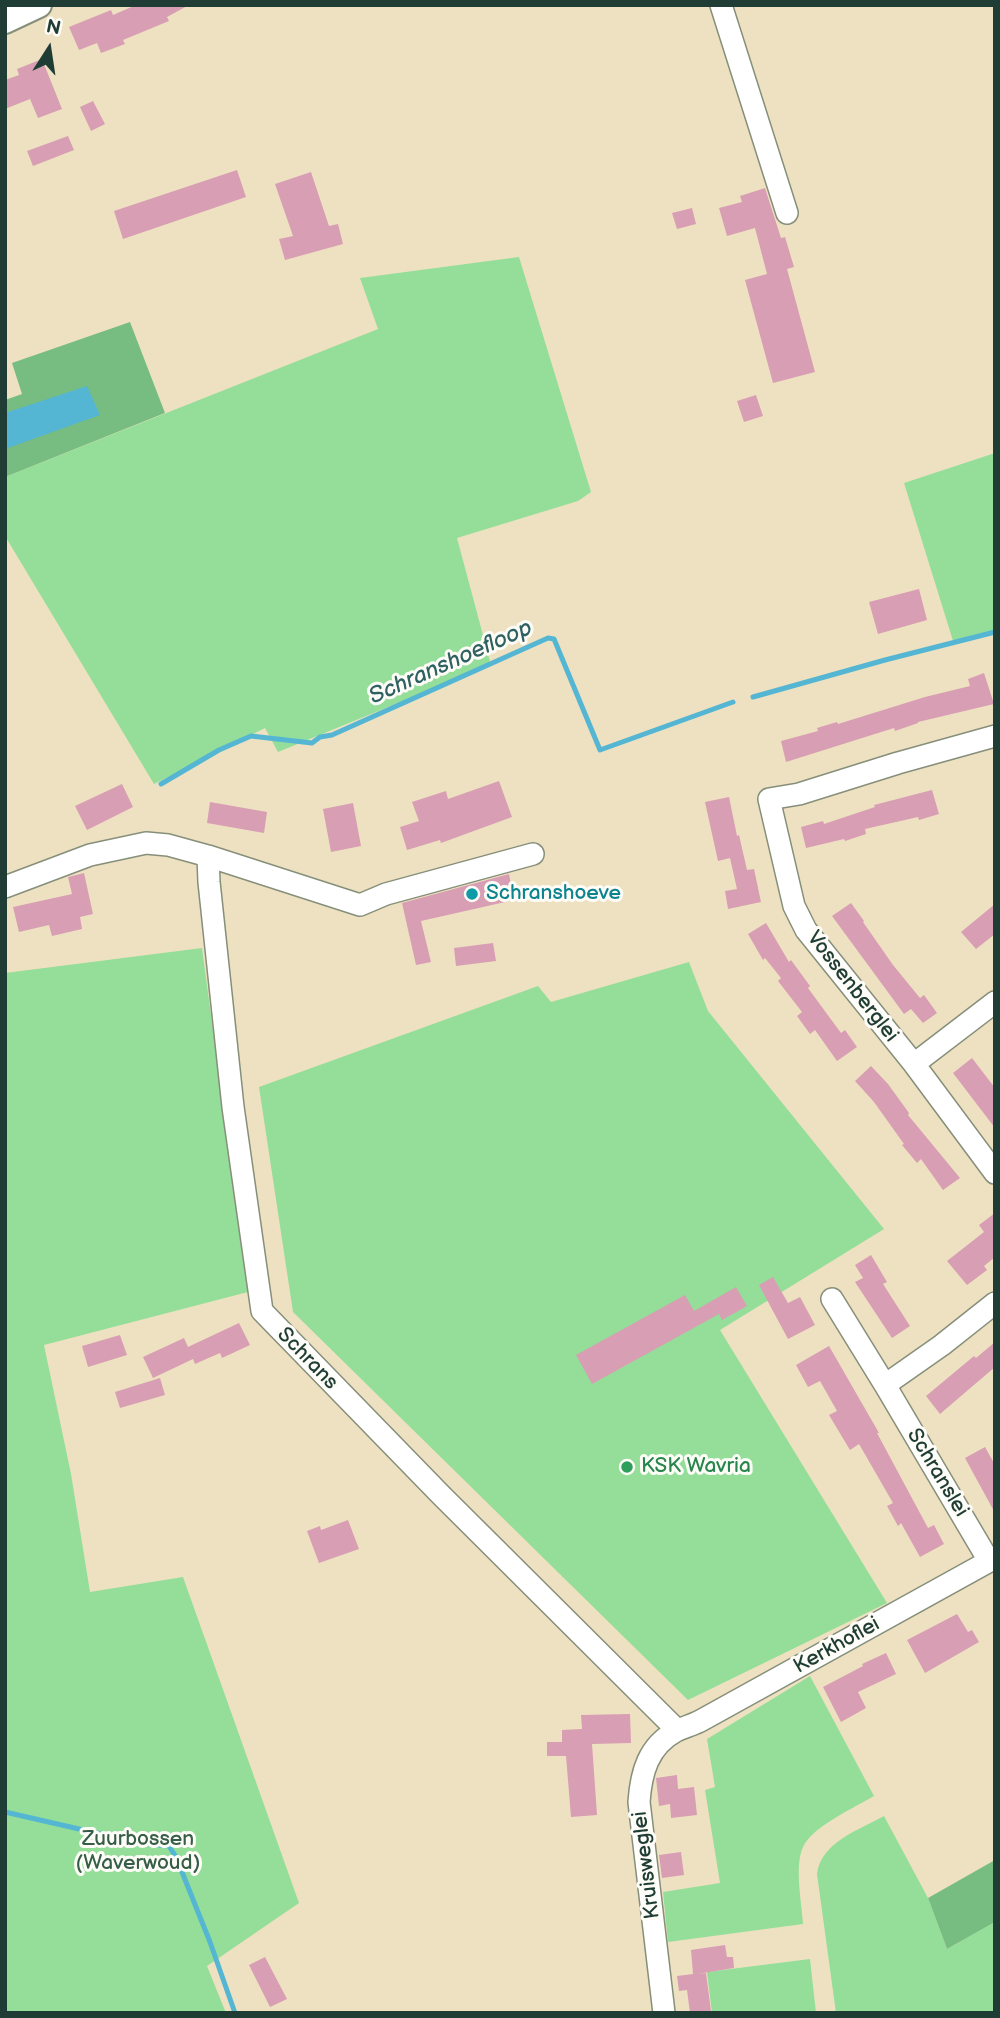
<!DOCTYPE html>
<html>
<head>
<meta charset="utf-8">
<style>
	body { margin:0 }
	#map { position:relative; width:1000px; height:2018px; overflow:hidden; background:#eee1c1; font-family:"Balsamiq Sans",sans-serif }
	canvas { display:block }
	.frame { position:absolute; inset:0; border:7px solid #1f3d34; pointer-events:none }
	.north { position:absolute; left:14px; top:14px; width:70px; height:70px; -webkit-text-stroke:5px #fdfcf7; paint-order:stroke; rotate:12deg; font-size:19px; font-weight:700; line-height:28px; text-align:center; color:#1f3d34 }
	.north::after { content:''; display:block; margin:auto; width:24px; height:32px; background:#1f3d34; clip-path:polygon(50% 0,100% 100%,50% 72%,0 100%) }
</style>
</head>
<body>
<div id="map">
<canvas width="1000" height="2018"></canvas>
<div class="frame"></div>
<div class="north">N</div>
</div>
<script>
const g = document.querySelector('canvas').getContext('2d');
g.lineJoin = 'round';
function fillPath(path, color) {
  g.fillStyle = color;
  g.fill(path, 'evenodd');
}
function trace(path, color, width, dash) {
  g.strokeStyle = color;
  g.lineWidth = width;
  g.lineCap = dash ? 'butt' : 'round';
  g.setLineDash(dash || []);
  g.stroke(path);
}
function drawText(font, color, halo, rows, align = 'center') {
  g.font = font + ' "Balsamiq Sans",sans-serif';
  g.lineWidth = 6;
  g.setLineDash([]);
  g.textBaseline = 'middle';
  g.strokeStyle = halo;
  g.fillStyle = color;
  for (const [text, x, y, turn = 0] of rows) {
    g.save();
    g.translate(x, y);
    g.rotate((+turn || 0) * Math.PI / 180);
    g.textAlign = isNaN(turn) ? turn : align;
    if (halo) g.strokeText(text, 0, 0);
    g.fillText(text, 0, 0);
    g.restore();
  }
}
fillPath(new Path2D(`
	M 519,257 L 591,492 L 578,501 L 457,538 L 491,665 L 278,752 L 265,728 L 154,784 L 5,536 L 5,477 L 378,329 L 360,278 Z
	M 995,453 L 995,632 L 954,644 L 904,483 Z
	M 202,948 L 248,1292 L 44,1345 L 71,1474 L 90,1592 L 183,1577 L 299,1903 L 207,1966 L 226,2013 L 5,2013 L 5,973 Z
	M 689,962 L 708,1011 L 884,1229 L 720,1330 L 887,1603 L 688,1700 L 293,1312 L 259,1087 L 538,986 L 551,1002 Z
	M 810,1676 L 874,1796 C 854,1808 813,1826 803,1847 C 794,1866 802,1904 803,1924 L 668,1942 L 663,1892 L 720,1883 L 705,1790 L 715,1787 L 707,1739 Z
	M 884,1816 L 928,1898 L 947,1949 L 995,1922 L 995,2013 L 836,2013 L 817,1874 C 821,1842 859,1830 884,1816 Z
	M 810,1959 L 816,2013 L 712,2013 L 707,1972 Z`), '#94de99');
fillPath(new Path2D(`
	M 130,322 L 165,413 L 5,477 L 5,400 L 22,394 L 12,363 Z
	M 995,1860 L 995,1922 L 947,1949 L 928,1898 Z`), '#77bd81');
fillPath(new Path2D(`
	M 87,386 L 100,415 L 5,449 L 5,413 Z`), '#54b6d2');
trace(new Path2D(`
	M 753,697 L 885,660 L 995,632
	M 161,784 L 219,750 L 251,736 L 312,743 L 320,737 L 332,735 L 548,638 L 554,639 L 600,750 L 733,702
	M 5,1812 L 140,1843 L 169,1846 L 176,1857 L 210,1942 L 235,2013`), '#54b6d2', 5);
fillPath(new Path2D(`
	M 136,5 L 189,5 L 167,17 L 169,21 L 123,40 L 125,44 L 101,53 L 97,43 L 79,50 L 69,27 L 111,10 L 113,15 Z
	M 42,59 L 62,109 L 38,118 L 30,99 L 5,109 L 5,80 L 19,75 L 17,69 Z
	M 93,101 L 105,124 L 91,131 L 80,107 Z
	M 68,136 L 74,150 L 33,166 L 27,151 Z
	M 237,170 L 246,197 L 123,239 L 114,211 Z
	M 311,172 L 329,226 L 338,224 L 343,244 L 285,260 L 279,239 L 293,236 L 275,184 Z
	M 765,188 L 781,238 L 785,237 L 794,267 L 787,269 L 815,372 L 773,383 L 745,280 L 767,274 L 755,228 L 727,236 L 719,208 L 742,202 L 740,196 Z
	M 692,208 L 696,224 L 677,229 L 672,213 Z
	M 756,395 L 763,416 L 744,422 L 737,401 Z
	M 919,589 L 927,620 L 878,634 L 869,602 Z
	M 984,673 L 994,704 L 918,722 L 918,723 L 895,731 L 894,728 L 786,762 L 781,741 L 818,731 L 817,728 L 837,722 L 838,724 L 925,697 L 970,686 L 968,679 Z
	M 499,781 L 512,817 L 441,843 L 440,840 L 407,850 L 400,827 L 419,821 L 412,802 L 446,791 L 448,799 Z
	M 122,784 L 133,807 L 87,830 L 75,806 Z
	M 932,790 L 939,814 L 919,820 L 918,817 L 865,829 L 866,834 L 845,841 L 844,839 L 806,848 L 801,827 L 823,821 L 824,824 L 875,807 L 874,805 Z
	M 729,797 L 737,836 L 739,835 L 747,870 L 754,869 L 761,902 L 728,909 L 725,891 L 737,889 L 730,858 L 718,861 L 705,802 Z
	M 210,802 L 267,812 L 264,833 L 207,823 Z
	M 353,803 L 361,846 L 331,852 L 323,809 Z
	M 84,873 L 93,914 L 80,917 L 82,929 L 52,936 L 49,925 L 19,932 L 13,907 L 72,894 L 68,877 Z
	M 509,874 L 514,900 L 421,921 L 431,962 L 416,965 L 402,903 Z
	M 851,903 L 864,921 L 863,922 L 893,965 L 920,998 L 924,995 L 937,1013 L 923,1023 L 911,1009 L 904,1014 L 832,916 Z
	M 995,904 L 995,934 L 976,949 L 961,932 Z
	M 766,923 L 789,962 L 791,960 L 810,986 L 808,988 L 841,1033 L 845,1030 L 857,1047 L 837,1061 L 815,1030 L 810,1034 L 797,1016 L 802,1012 L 778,981 L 781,978 L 765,958 L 763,960 L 748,934 Z
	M 493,943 L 496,961 L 456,966 L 454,948 Z
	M 972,1058 L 995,1088 L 995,1128 L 953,1073 Z
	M 871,1066 L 888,1084 L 909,1113 L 908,1115 L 960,1178 L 943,1190 L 921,1159 L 917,1163 L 902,1145 L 904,1144 L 874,1102 L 855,1081 Z
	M 995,1213 L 995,1257 L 984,1266 L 987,1270 L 967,1285 L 947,1261 L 984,1232 L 979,1225 Z
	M 871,1255 L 887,1282 L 883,1284 L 910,1326 L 892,1338 L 855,1282 L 863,1278 L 855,1265 Z
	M 773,1277 L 788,1303 L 800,1297 L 815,1325 L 788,1339 L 759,1285 Z
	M 736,1287 L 747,1306 L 722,1320 L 719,1314 L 592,1384 L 576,1355 L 685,1295 L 694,1311 Z
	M 239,1323 L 250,1345 L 222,1358 L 220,1353 L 195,1364 L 193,1359 L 153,1378 L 143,1357 L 184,1338 L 188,1347 Z
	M 120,1335 L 127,1355 L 88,1367 L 82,1346 Z
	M 995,1342 L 995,1367 L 940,1414 L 926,1396 L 974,1356 L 976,1358 Z
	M 829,1346 L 879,1433 L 877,1433 L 928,1528 L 934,1525 L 944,1544 L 920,1557 L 901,1523 L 898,1526 L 887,1506 L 893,1503 L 859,1444 L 850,1450 L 829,1415 L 837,1411 L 820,1381 L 808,1387 L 796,1365 Z
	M 160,1378 L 165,1395 L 120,1408 L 115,1392 Z
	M 985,1447 L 995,1465 L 995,1513 L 965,1458 Z
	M 348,1520 L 359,1549 L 319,1563 L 307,1531 L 320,1526 L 321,1530 Z
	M 957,1614 L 968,1632 L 972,1630 L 979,1642 L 925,1673 L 907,1640 Z
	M 886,1653 L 896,1674 L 858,1692 L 866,1708 L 841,1722 L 823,1687 L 863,1666 L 862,1664 Z
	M 630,1714 L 631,1743 L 592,1744 L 597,1815 L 571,1817 L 566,1756 L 547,1756 L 547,1742 L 562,1742 L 562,1730 L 582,1729 L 581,1715 Z
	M 677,1775 L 678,1789 L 694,1787 L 697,1815 L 671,1818 L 670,1804 L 659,1806 L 656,1778 Z
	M 681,1852 L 684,1875 L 662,1878 L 659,1855 Z
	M 725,1945 L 727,1957 L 733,1957 L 734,1968 L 697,1974 L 706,1973 L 711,2011 L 690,2013 L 687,1990 L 679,1991 L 677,1976 L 693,1974 L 691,1950 Z
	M 265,1957 L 287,1999 L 270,2007 L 249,1965 Z`), '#d89eb3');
const minor = new Path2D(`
	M 721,5 L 787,213
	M 995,736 L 898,763 L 799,794 L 769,799 L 794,906 L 806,930 L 914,1064 L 995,1173
	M 208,856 L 209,882 L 233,1107 L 262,1311 L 441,1495 L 677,1730
	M 5,887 L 90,855 L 146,843 L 168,845 L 208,856 L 360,905 L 386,894 L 533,854
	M 914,1064 L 995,1002
	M 832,1299 L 885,1385
	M 989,1561 L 885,1385 L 942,1345 L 995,1303
	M 664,2013 L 639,1802 C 641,1773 648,1746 676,1731 C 684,1727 693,1725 702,1720 L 995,1558`);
const tertiary = new Path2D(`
	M 5,21 L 39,5`);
trace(minor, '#868f7a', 24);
trace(tertiary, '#868f7a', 28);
trace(minor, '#fff', 21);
trace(tertiary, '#fff', 24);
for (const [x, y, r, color] of [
	[472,894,7,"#0f9aa8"],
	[627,1467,7,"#2e9e5b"]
]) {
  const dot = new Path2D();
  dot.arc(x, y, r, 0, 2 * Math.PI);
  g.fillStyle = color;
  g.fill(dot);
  trace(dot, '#fdfcf7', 2.5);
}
drawText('21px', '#0d838f', '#fdfcf7', [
	["Schranshoeve",486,894]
], 'left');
drawText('21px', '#1f3d34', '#fdfcf7', [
	["Vossenberglei",852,987,52],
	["Schrans",307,1359,46],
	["Schranslei",937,1473,59],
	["Kerkhoflei",837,1646,-29],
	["Kruisweglei",647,1865,-97]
]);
drawText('21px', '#27864d', '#fdfcf7', [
	["KSK Wavria",641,1467]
], 'left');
drawText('21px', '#365d48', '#fdfcf7', [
	["Zuurbossen",138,1840],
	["(Waverwoud)",138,1864]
]);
drawText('italic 23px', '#2f6163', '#fdfcf7', [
	["Schranshoefloop",451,663,-24]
]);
</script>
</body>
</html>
